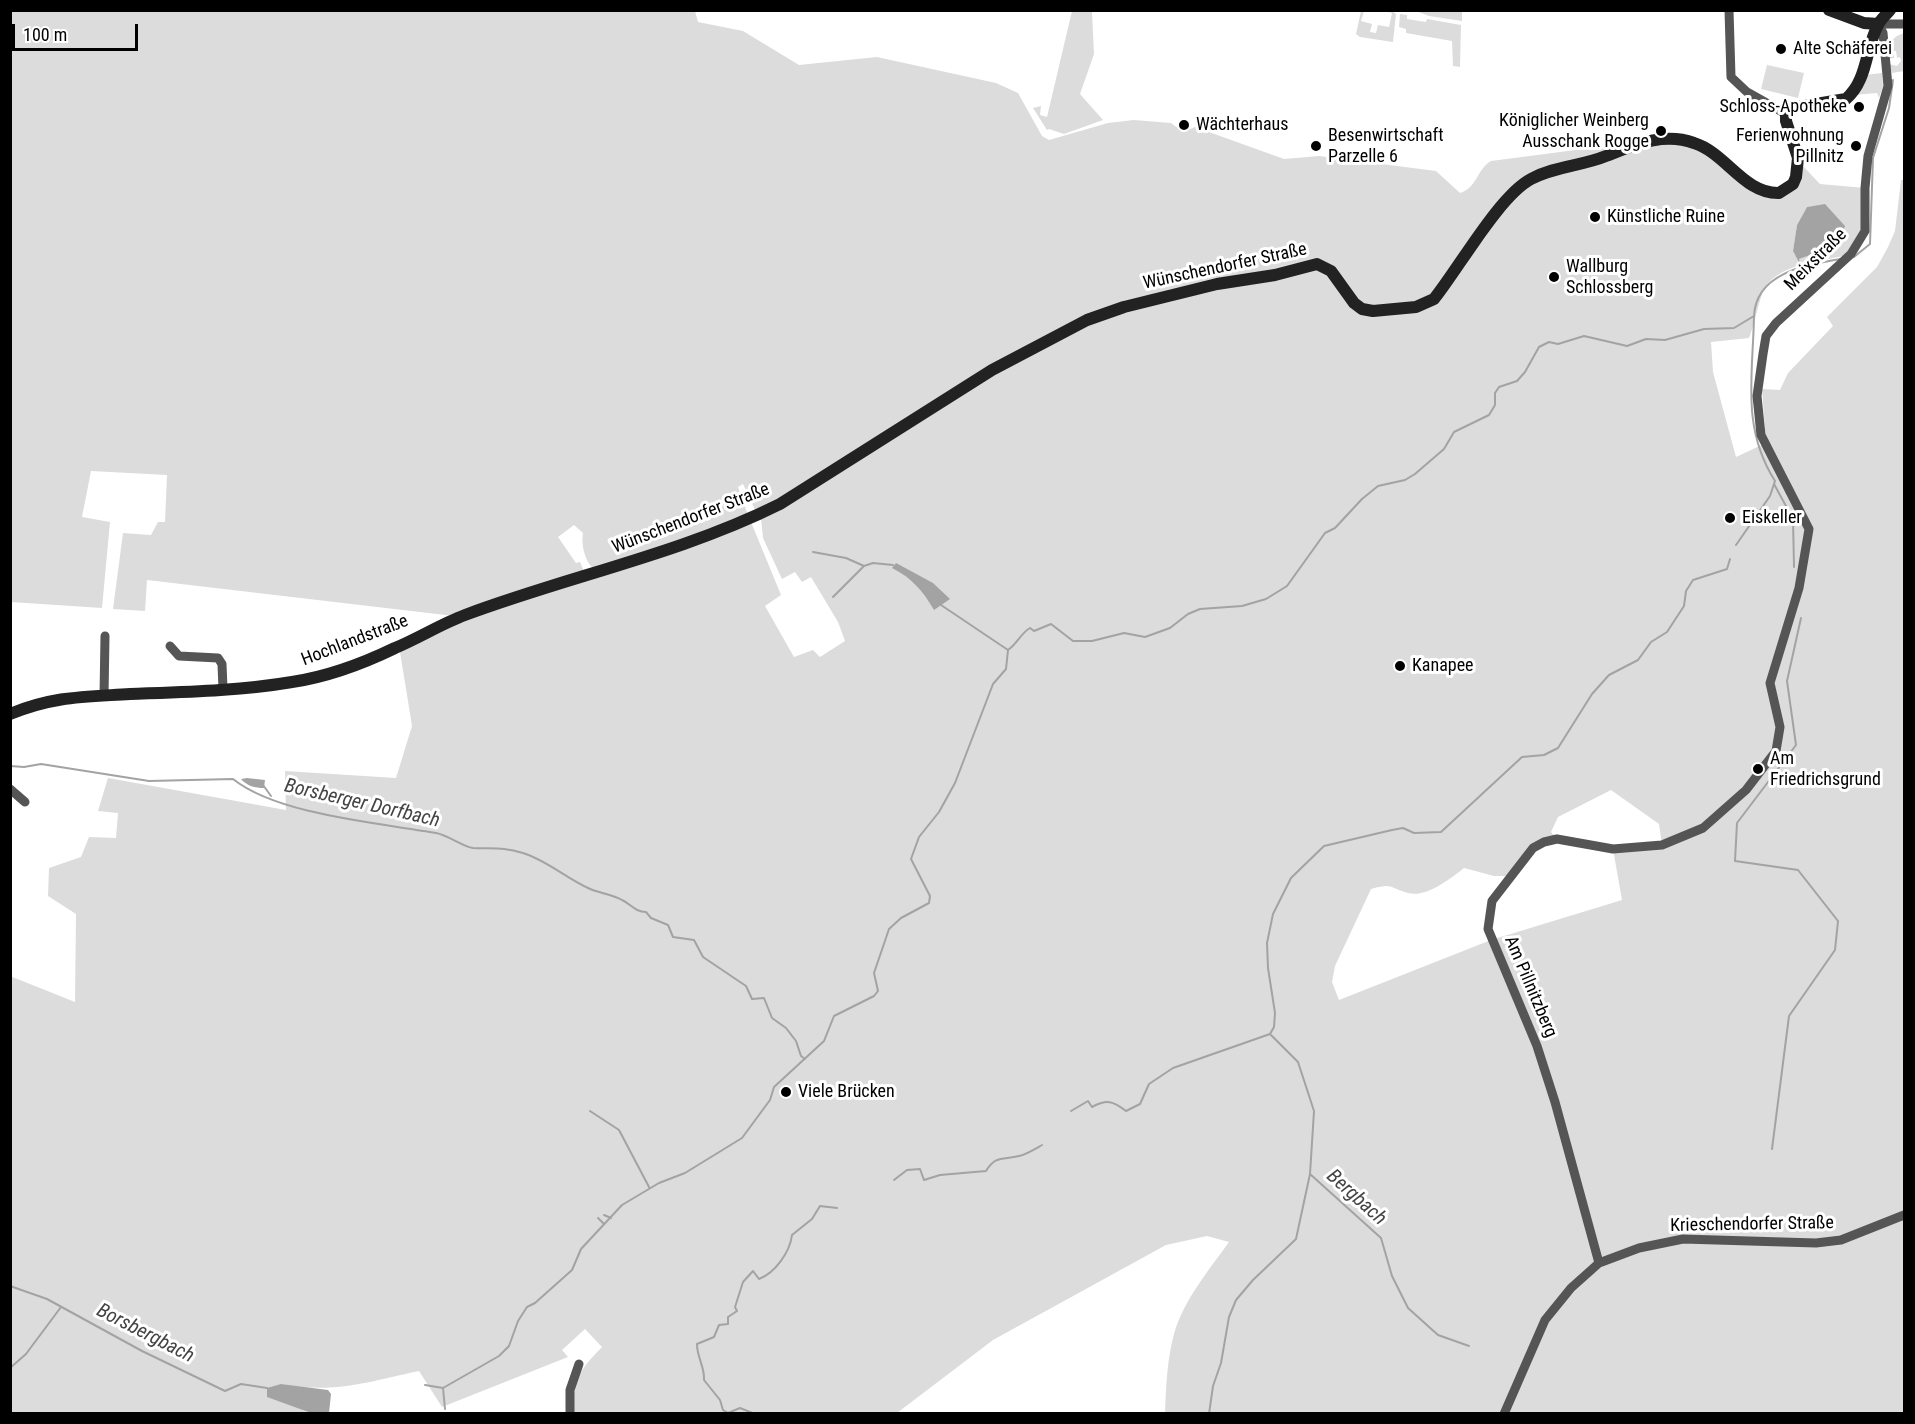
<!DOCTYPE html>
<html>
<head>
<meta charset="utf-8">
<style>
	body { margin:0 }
	#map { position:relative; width:1915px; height:1424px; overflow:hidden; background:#fff; font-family:"Roboto Condensed",sans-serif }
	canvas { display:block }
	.frame { position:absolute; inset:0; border:12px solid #000; pointer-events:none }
	.scale { position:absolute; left:12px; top:24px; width:126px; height:27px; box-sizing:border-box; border:3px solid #000; border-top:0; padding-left:8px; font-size:18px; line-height:21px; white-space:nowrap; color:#000; -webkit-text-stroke:4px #fff; paint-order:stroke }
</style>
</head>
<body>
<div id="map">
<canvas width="1915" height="1424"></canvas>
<div class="frame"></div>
<div class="scale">100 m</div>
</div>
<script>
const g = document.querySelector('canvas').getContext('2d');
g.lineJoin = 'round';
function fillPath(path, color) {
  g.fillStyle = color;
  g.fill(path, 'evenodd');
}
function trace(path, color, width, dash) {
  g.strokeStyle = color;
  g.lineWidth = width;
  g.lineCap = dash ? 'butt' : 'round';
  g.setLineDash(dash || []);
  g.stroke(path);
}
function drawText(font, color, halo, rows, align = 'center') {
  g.font = font + ' "Roboto Condensed",sans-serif';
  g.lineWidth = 6;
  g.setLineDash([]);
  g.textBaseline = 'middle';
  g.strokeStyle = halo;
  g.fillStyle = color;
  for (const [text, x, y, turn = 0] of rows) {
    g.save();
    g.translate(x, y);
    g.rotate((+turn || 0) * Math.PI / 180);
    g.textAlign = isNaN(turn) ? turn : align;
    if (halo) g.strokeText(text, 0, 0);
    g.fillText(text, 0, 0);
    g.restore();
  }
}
fillPath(new Path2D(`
	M 11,11 L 695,11 L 698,22 L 743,31 L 799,65 L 877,57 L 996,83 L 1018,93 L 1042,136 L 1049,140 L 1108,123 L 1134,120 L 1171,123 L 1183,132 L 1195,127 L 1284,159 L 1319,156 L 1436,171 L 1460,193 C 1477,188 1477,169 1491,161 L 1614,145 L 1616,148 L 1532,175 L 1433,294 L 1420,303 L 1363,306 L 1327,264 L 1082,319 L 756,512 L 743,484 L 738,487 L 748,515 L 596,570 C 585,564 581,545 583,533 L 574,525 L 558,537 L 576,563 L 580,562 L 585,574 L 454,616 L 147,580 L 145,611 L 113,609 L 123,533 L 151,535 L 158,522 L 165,522 L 167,475 L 91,471 L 82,517 L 110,522 L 102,608 L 11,602 Z
	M 1072,11 L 1092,12 L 1094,54 L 1080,94 L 1103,120 L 1064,134 L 1049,129 L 1047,130 L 1033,108 L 1041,106 L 1040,115 L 1047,117 Z
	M 1361,11 L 1364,11 L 1361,21 L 1372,24 L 1370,32 L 1376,33 L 1378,25 L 1389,27 L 1392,13 L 1385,11 L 1392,11 L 1396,14 L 1393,42 L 1360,37 L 1356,34 Z
	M 1416,11 L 1462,11 L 1462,21 L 1429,16 Z
	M 1400,14 L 1407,15 L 1407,19 L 1426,22 L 1427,19 L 1461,25 L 1460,67 L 1453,66 L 1452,41 L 1406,33 L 1406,29 L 1399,27 Z
	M 1904,33 L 1904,71 L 1892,73 L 1889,64 L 1897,66 L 1901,61 L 1900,57 L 1897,58 L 1896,51 L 1894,51 L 1894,58 L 1888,59 C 1887,45 1891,37 1904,33 Z
	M 1767,65 L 1804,73 L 1798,98 L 1761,89 Z
	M 1882,73 L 1883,86 L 1879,98 L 1877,93 L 1853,95 L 1864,75 Z
	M 1685,143 L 1780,197 L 1802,165 L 1820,184 L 1865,188 L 1865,231 L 1851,254 C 1823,262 1774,262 1762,294 C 1757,309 1755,322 1749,338 L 1711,342 L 1713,372 L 1736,457 L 1766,443 L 1762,389 L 1780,390 L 1788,373 L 1833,326 L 1827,317 L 1877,267 L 1888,247 L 1895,231 L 1901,180 L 1904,180 L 1904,1413 L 1165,1413 C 1166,1387 1167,1360 1174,1334 C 1183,1301 1209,1270 1229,1242 L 1207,1236 L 1166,1245 L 993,1340 L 897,1413 L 573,1413 C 573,1381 579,1370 602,1347 L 585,1329 L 562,1350 L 568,1357 L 442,1407 L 419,1371 C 367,1382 335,1394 281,1384 L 302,1410 L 311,1413 L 11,1413 L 10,976 L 75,1002 L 76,914 L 48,896 L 49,868 L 81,857 L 89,837 L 116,838 L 118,813 L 98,811 L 108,778 L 286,810 L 285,771 L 396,778 L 412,726 L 400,652 L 443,627 L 495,607 L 590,580 L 751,522 L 781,595 L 765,606 L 794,657 L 813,650 L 820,657 L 845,641 L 838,622 L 811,577 L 802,582 L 795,572 L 782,579 L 763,538 L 761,518 L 1018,359 L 1096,321 L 1180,297 L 1310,269 L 1325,271 L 1349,303 L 1423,309 L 1485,238 L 1505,207 L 1526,185 L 1640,146 ZM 1825,205 L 1844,226 L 1843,232 L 1818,251 L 1798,259 L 1793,251 L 1797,225 L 1807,207 ZM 1611,790 L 1659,824 L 1662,845 L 1613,849 L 1622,900 L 1491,940 L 1339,1000 L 1332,982 L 1335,966 L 1371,889 C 1394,883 1387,887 1408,893 C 1426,898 1450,879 1464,868 L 1494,876 L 1509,876 L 1544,842 L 1557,839 L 1551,832 L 1558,817 Z`), '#dcdcdc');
fillPath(new Path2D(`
	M 1825,204 L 1845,226 C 1840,247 1817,252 1799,259 L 1801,266 L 1793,251 L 1797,225 L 1807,207 Z
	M 896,563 L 933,583 L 950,599 L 934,610 C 923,591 912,578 892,568 Z
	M 247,778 L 265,780 L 264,788 C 255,788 247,786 241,779 Z
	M 281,1384 L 328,1390 L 331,1394 L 329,1413 L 311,1413 L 267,1397 L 267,1388 Z`), '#a3a3a3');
trace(new Path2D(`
	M 1854,257 L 1870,244 L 1873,158 L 1889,108 L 1893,80
	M 1774,484 L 1793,519 L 1794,567
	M 1736,545 L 1770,496 L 1775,481 C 1741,427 1753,376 1754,316
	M 813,552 L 846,558 L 864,566 L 873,563 L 893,565
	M 833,597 L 864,566
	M 941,605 L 1008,650
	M 10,766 L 24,767 L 41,764 L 149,781 L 233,779 C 278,815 380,823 436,833 C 448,835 463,847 473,848 C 493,849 503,847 523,853 C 546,860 566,878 588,888 C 598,893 612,894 622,900 C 631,904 635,912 646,912 L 651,918 L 668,925 L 673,937 L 694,940 L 703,957 L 746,986 L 752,999 L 764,998 L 772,1018 L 786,1028 L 796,1041 L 801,1056 L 805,1059
	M 263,785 L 271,796
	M 590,1111 L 619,1130 L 649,1187
	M 1071,1111 L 1088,1101 L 1092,1107 C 1107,1099 1113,1101 1126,1111 L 1140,1104 L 1149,1084 L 1173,1068 L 1270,1034 L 1274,1027 L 1275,1013 L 1268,968 L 1267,943 L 1273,914 L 1291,878 L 1324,846 L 1392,830 L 1403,828 L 1414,833 L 1441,832 L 1522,757 L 1544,755 L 1558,748 L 1592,694 L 1609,675 L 1638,660 L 1651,642 L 1667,632 L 1684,606 L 1686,591 L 1693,580 L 1727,569 L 1730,559
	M 1772,1149 L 1789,1016 L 1835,950 L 1838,921 L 1798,870 L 1735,861 L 1737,823 L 1796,745 L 1787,681 L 1801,618
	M 1310,1174 L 1381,1238 L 1392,1276 L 1408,1308 L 1438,1335 L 1469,1346
	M 894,1180 L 907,1170 L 920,1169 L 924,1180 L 940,1175 L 986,1171 C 996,1155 1003,1160 1019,1156 C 1027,1154 1035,1149 1042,1145
	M 604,1215 L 611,1218
	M 598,1218 L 604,1224
	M 10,1286 L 47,1299 L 142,1351 L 225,1391 L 241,1384 L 267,1388
	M 10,1368 L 26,1354 L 61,1307
	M 425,1385 L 443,1388 L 499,1356 L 509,1346 L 518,1321 L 527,1307 L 535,1303 L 572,1270 L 581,1249 L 622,1205 L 659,1183 L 685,1173 L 742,1138 L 770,1100 L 774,1087 L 824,1041 L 834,1016 L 874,996 L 878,991 L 874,973 L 889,929 L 901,918 L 929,903 L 930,896 L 911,859 L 919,837 L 939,812 L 955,783 L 993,684 L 1006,669 L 1008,650 C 1017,644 1021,633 1030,628 L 1034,631 L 1051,624 L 1073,641 L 1092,641 L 1124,633 L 1145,637 L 1170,628 L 1188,614 L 1200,609 L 1242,606 L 1266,599 L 1287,586 L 1325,533 L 1335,528 L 1362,499 L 1378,486 L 1405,480 L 1415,474 L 1444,449 L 1454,432 L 1489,415 L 1495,405 L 1495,393 L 1499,387 L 1517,381 L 1525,372 L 1539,347 L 1549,342 L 1558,344 L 1584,336 L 1627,346 L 1646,339 L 1665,340 L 1704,329 L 1734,328 L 1754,316 C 1756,273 1805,265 1840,259
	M 443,1388 L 445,1409
	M 755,1414 L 740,1408 L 728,1413 L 723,1410 L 720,1400 L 704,1380 C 705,1367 697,1358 697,1344 L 714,1337 L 719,1325 L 728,1324 L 728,1317 L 737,1311 L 735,1307 L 743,1282 L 753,1271 L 759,1279 C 775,1273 790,1252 792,1235 L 812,1219 L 820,1206 L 837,1208
	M 1209,1414 L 1213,1386 L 1221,1363 L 1229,1317 L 1236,1300 L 1253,1280 L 1296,1239 L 1310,1174 L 1314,1111 L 1298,1062 L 1271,1035`), '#a3a3a3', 2);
trace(new Path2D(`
	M 1729,10 L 1731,77 L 1747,92 L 1786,114
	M 1878,24 L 1904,24
	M 170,646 L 179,656 L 218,658 L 222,664 L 223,689
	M 104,696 L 105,636
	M 10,789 L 25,802
	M 1599,1263 L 1555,1102 L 1537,1046 L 1488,929 L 1492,901 L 1533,848 L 1544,842 L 1557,839 L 1613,849 L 1662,845 L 1703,828 L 1746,790 L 1776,751 L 1780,727 L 1770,683 L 1799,588 L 1809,529 L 1761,435 L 1757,396 L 1763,354 L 1766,336 L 1776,323 L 1851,254 L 1865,231 L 1865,188 L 1868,156 L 1888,86 L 1883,33 L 1878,24
	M 570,1414 L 570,1390 L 579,1364
	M 1504,1414 L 1545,1320 L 1571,1288 L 1599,1263 L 1639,1248 L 1683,1239 L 1816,1243 L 1841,1240 L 1904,1215`), '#555', 9);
trace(new Path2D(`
	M 1829,10 L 1864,23 L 1878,24
	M 10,714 C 54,696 84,697 130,694 C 184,692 239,691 292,682 C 326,677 364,663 395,648 C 419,638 441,624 465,615 C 569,576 680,554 780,504 L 992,370 L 1087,320 L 1124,307 L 1217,284 L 1275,275 L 1317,264 L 1331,271 L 1354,303 L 1362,309 L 1373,311 L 1416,307 L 1434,299 C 1459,268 1499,196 1531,179 C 1555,166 1582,166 1606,156 C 1635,145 1663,132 1694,143 C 1726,153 1744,194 1779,193 L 1793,184 L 1796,177 L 1798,158 L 1786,121 L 1786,114 L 1792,108 L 1846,99 C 1868,80 1865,49 1878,25 C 1880,20 1886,15 1890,10`), '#222', 12);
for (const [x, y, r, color] of [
	[1781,49,6,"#000"],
	[1859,107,6,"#000"],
	[1184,125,6,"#000"],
	[1661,131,6,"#000"],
	[1316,146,6,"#000"],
	[1856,146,6,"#000"],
	[1595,217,6,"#000"],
	[1554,277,6,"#000"],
	[1730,518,6,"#000"],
	[1400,666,6,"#000"],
	[1758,769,6,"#000"],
	[786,1092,6,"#000"]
]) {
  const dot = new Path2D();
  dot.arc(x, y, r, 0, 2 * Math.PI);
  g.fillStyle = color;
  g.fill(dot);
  trace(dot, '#fff', 2);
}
drawText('18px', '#000', '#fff', [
	["Alte Schäferei",1793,49],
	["Schloss-Apotheke",1847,107,"right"],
	["Königlicher Weinberg",1649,121,"right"],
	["Ausschank Rogge",1649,142,"right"],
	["Wächterhaus",1196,125],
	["Besenwirtschaft",1328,136],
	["Parzelle 6",1328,157],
	["Ferienwohnung",1844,136,"right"],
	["Pillnitz",1844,157,"right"],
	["Künstliche Ruine",1607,217],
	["Wallburg",1566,267],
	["Schlossberg",1566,288],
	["Eiskeller",1742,518],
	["Kanapee",1412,666],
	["Am",1770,759],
	["Friedrichsgrund",1770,780],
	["Viele Brücken",798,1092]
], 'left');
drawText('18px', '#000', '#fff', [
	["Meixstraße",1816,260,-45],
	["Wünschendorfer Straße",1225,267,-12],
	["Wünschendorfer Straße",691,519,-21],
	["Hochlandstraße",355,641,-21],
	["Am Pillnitzberg",1530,987,67],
	["Krieschendorfer Straße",1752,1225,-1]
]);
drawText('italic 20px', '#444', '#fff', [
	["Borsberger Dorfbach",362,804,13],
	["Bergbach",1356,1198,42],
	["Borsbergbach",145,1334,27]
]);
</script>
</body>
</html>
